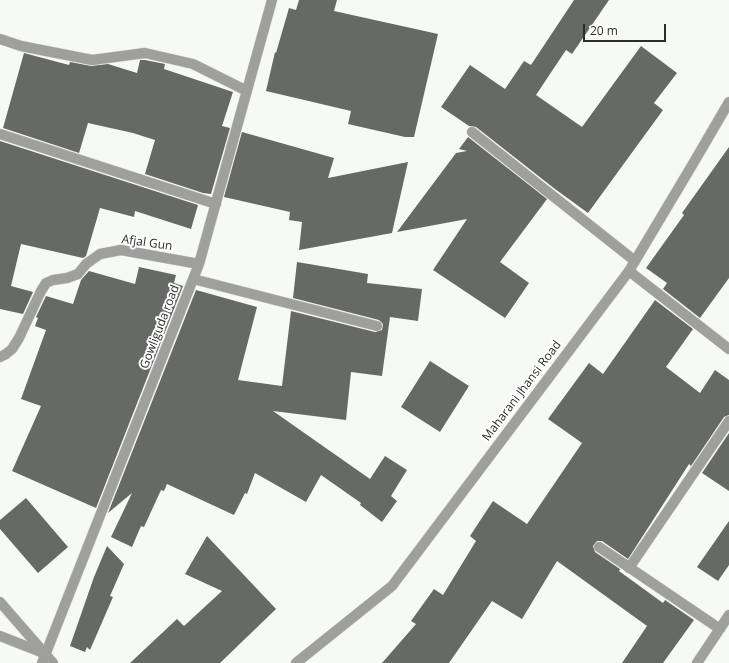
<!DOCTYPE html>
<html>
<head>
<meta charset="utf-8">
<style>
	body { margin:0 }
	#map { position:relative; width:729px; height:663px; overflow:hidden; background:#f7f9f5; font-family:"Open Sans",sans-serif }
	canvas { display:block }
	.scale { position:absolute; left:583px; top:24px; width:83px; height:18px; box-sizing:border-box; border:2px solid #2c2c2b; border-top:0; padding-left:5px; font-size:12px; line-height:14px; white-space:nowrap; color:#2c2c2b; -webkit-text-stroke:3px #fff; paint-order:stroke }
</style>
</head>
<body>
<div id="map">
<canvas width="729" height="663"></canvas>
<div class="scale">20 m</div>
</div>
<script>
const g = document.querySelector('canvas').getContext('2d');
g.lineJoin = 'round';
function fillPath(path, color) {
  g.fillStyle = color;
  g.fill(path, 'evenodd');
}
function trace(path, color, width, dash) {
  g.strokeStyle = color;
  g.lineWidth = width;
  g.lineCap = dash ? 'butt' : 'round';
  g.setLineDash(dash || []);
  g.stroke(path);
}
function drawText(font, color, halo, rows, align = 'center') {
  g.font = font + ' "Open Sans",sans-serif';
  g.lineWidth = 4;
  g.setLineDash([]);
  g.textBaseline = 'middle';
  g.strokeStyle = halo;
  g.fillStyle = color;
  for (const [text, x, y, turn = 0] of rows) {
    g.save();
    g.translate(x, y);
    g.rotate((+turn || 0) * Math.PI / 180);
    g.textAlign = isNaN(turn) ? turn : align;
    if (halo) g.strokeText(text, 0, 0);
    g.fillText(text, 0, 0);
    g.restore();
  }
}
fillPath(new Path2D(`
	M 299,0 L 337,0 L 334,11 L 438,34 L 414,137 L 405,137 L 348,124 L 351,111 L 266,91 L 275,52 L 276,53 L 289,8 L 296,10 Z
	M 574,0 L 609,0 L 572,54 L 566,50 L 536,95 L 582,127 L 641,46 L 677,73 L 654,103 L 663,110 L 588,213 L 555,189 L 476,127 L 469,126 L 441,107 L 470,65 L 505,89 L 524,61 L 531,65 Z
	M 24,53 L 69,65 L 70,62 L 91,66 L 108,64 L 137,73 L 140,60 L 145,60 L 165,64 L 164,69 L 233,92 L 222,126 L 230,128 L 211,194 L 203,193 L 145,174 L 155,140 L 133,133 L 88,123 L 79,153 L 3,128 Z
	M 242,132 L 334,158 L 328,178 L 408,162 L 392,233 L 299,250 L 302,222 L 289,220 L 290,212 L 224,197 Z
	M 468,137 L 547,199 L 500,262 L 529,283 L 505,318 L 433,270 L 467,219 L 397,232 L 456,153 L 467,151 L 459,149 Z
	M 0,141 L 198,205 L 191,229 L 135,211 L 134,217 L 100,208 L 86,256 L 83,258 L 21,244 L 11,286 L 33,292 L 23,314 L 0,309 Z
	M 729,147 L 729,278 L 700,318 L 663,289 L 667,283 L 646,268 L 684,215 L 682,213 Z
	M 297,262 L 368,274 L 367,283 L 422,289 L 418,321 L 390,317 L 382,376 L 351,372 L 346,420 L 273,411 L 370,479 L 385,456 L 407,470 L 391,496 L 397,501 L 382,522 L 360,505 L 361,503 L 321,475 L 306,502 L 255,473 L 247,494 L 245,493 L 234,515 L 167,484 L 164,491 L 161,490 L 144,527 L 141,526 L 132,547 L 111,537 L 132,493 L 108,513 L 196,290 L 257,307 L 238,380 L 282,386 L 291,311 L 375,332 L 382,330 L 383,324 L 379,320 L 293,298 Z
	M 139,267 L 176,275 L 174,283 L 183,286 L 96,508 L 12,471 L 41,406 L 21,399 L 46,330 L 35,326 L 38,318 L 36,317 L 46,296 L 73,304 L 81,280 L 89,271 L 135,284 Z
	M 655,300 L 693,329 L 666,367 L 700,393 L 715,370 L 729,380 L 729,415 L 724,417 L 691,466 L 689,464 L 628,559 L 602,541 L 597,541 L 593,546 L 595,552 L 620,569 L 619,571 L 663,603 L 665,600 L 694,620 L 663,663 L 622,663 L 647,626 L 557,561 L 522,619 L 492,601 L 449,663 L 382,663 L 416,624 L 411,621 L 434,589 L 443,595 L 476,541 L 470,536 L 493,501 L 527,524 L 582,443 L 548,419 L 589,363 L 603,374 Z
	M 430,361 L 469,386 L 440,432 L 401,407 Z
	M 729,433 L 729,491 L 702,473 Z
	M 26,498 L 68,547 L 38,573 L 0,529 L 0,520 Z
	M 729,521 L 729,565 L 718,581 L 697,567 Z
	M 207,536 L 276,609 L 220,663 L 130,663 L 177,619 L 184,626 L 222,591 L 185,574 Z
	M 107,546 L 124,564 L 110,596 L 113,597 L 90,650 L 87,647 L 85,652 L 70,646 L 94,577 Z`), '#676967');
const minor = new Path2D(`
	M 0,39 L 21,46 L 92,60 L 145,53 L 193,64 L 247,91
	M 472,132 L 635,261
	M 0,134 L 216,204
	M 629,271 L 729,349
	M 193,279 L 377,326
	M 0,357 L 6,354 L 12,349 L 19,338 L 41,291 L 46,283 L 53,280 L 67,278 L 78,274 L 86,264 L 100,254 L 121,250 L 199,264
	M 599,547 L 720,629
	M 629,568 L 729,421
	M 0,636 L 46,654
	M 42,663 L 199,264 L 272,0
	M 697,663 L 729,615`);
const tertiary = new Path2D(`
	M 0,602 L 53,663
	M 296,663 L 392,586 L 629,271 L 694,162 L 729,102`);
trace(minor, '#d2d4d1', 11);
trace(tertiary, '#d2d4d1', 11);
trace(minor, '#9f9f9d', 10);
trace(tertiary, '#9f9f9d', 10);
drawText('12px', '#2c2c2b', '#fff', [
	["Afjal Gun",147,243,8],
	["Gowliguda road",160,327,-69],
	["Maharani Jhansi Road",522,391,-53]
]);
</script>
</body>
</html>
